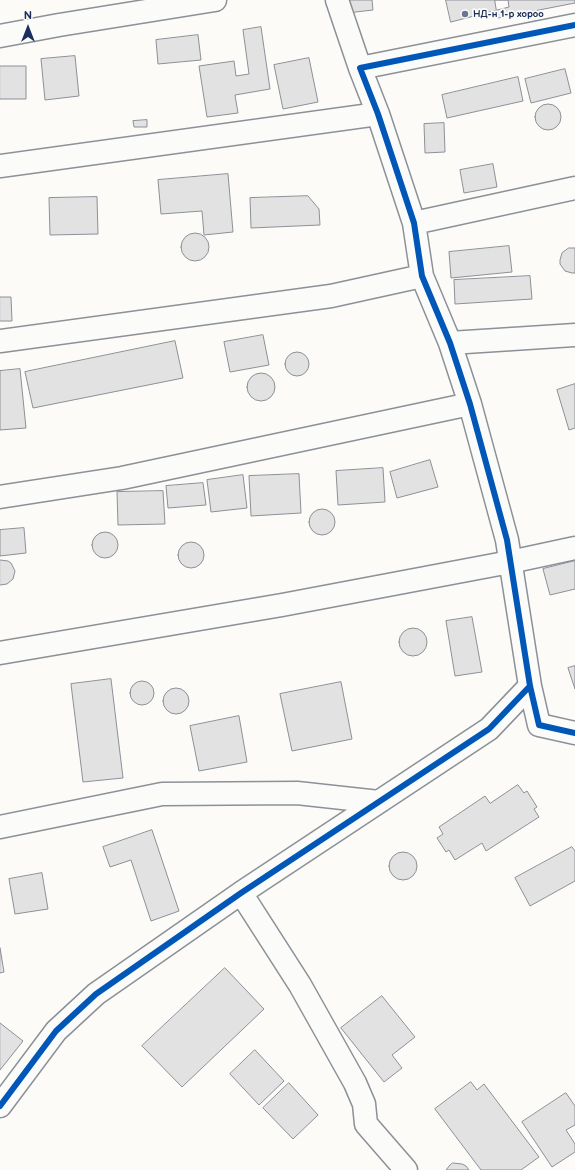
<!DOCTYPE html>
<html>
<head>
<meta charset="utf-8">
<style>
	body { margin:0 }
	#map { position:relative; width:575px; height:1170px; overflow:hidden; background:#fcfbf8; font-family:"Balsamiq Sans",sans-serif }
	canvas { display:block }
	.north { position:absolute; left:8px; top:8px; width:40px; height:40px; -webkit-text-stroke:3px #fdfcf7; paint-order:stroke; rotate:0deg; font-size:11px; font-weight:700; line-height:16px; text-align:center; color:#1b2f5e }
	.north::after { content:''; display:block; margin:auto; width:14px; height:18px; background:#1b2f5e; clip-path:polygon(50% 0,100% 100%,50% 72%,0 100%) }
</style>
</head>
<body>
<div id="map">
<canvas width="575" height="1170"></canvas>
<div class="north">N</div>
</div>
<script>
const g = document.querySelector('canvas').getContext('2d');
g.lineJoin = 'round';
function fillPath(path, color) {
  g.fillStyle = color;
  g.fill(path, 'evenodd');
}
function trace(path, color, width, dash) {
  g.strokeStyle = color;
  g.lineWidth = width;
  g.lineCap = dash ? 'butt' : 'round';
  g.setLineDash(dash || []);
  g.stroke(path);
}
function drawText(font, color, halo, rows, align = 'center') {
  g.font = font + ' "Balsamiq Sans",sans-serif';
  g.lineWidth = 3.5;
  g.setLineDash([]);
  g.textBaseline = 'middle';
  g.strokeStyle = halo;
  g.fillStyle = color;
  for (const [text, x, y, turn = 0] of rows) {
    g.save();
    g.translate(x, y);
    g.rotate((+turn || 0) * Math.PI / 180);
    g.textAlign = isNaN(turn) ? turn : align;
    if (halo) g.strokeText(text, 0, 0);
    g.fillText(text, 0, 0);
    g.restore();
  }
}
const building = new Path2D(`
	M 346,0 L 372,0 L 373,10 L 347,13 Z
	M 446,0 L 508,0 L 509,7 L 451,22 Z
	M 495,0 L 575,0 L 575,3 L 498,18 Z
	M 261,27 L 270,89 L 235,95 L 238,113 L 207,117 L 199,66 L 234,61 L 236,76 L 249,74 L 243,30 Z
	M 198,35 L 201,60 L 158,64 L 156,40 Z
	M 75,56 L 79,96 L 45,100 L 41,59 Z
	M 309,58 L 318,102 L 283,109 L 274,65 Z
	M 0,66 L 26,66 L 26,99 L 0,99 Z
	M 565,69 L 571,93 L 531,103 L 525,79 Z
	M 518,77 L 523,101 L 447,118 L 442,95 Z
	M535 117a13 13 0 1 1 26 0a13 13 0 1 1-26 0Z
	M 147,120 L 147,127 L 134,127 L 133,121 Z
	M 444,123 L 445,152 L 425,153 L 424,124 Z
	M 493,164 L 497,187 L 464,193 L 460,170 Z
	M 228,174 L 233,232 L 204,235 L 202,211 L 161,214 L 158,180 Z
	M 308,196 L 319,209 L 320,225 L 251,228 L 250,198 Z
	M 97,197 L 98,234 L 50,235 L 49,198 Z
	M181 247a14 14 0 1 1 28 0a14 14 0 1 1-28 0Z
	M 509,246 L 512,272 L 451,278 L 449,252 Z
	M 569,248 L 575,248 L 575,273 L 572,273 L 565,271 L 560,264 L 560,260 L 562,253 Z
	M 530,276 L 532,299 L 455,304 L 454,280 Z
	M 0,297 L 11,297 L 12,321 L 0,321 Z
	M 263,335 L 269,365 L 230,372 L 224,342 Z
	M 175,341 L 183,378 L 33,408 L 25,372 Z
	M285 364a12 12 0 1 1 24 0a12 12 0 1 1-24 0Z
	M 20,369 L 26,428 L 0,430 L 0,371 Z
	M247 387a14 14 0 1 1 28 0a14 14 0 1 1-28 0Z
	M 575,384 L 575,428 L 569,430 L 557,390 Z
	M 430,460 L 438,487 L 397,498 L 390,472 Z
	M 383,468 L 385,502 L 338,505 L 336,471 Z
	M 299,474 L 301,513 L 251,516 L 249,476 Z
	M 243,475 L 247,508 L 211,512 L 207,480 Z
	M 203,483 L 206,505 L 168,508 L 166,486 Z
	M 163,491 L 165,524 L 118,525 L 117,492 Z
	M309 522a13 13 0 1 1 26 0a13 13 0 1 1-26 0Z
	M 24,528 L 26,553 L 0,556 L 0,530 Z
	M92 545a13 13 0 1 1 26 0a13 13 0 1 1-26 0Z
	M178 555a13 13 0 1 1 26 0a13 13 0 1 1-26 0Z
	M 0,560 L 8,561 L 11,563 L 15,571 L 13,579 L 7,584 L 0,585 Z
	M 575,561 L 575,589 L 550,595 L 543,569 Z
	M 472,617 L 482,672 L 455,676 L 446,621 Z
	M399 642a14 14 0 1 1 28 0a14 14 0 1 1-28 0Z
	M 575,666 L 575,689 L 568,668 Z
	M 111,679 L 123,778 L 83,782 L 71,684 Z
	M130 693a12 12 0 1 1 24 0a12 12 0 1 1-24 0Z
	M 341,682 L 352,739 L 292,751 L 280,694 Z
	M163 701a13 13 0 1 1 26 0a13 13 0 1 1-26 0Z
	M 239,716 L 247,762 L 199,771 L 190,726 Z
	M 518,785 L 524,793 L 527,791 L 537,807 L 534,809 L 539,817 L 486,851 L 482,843 L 455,860 L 449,850 L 446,852 L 437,838 L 443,834 L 439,827 L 485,796 L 490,803 Z
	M 152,830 L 179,911 L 151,921 L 131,860 L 110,867 L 103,847 Z
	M 572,847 L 575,851 L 575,881 L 530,906 L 515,878 Z
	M389 866a14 14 0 1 1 28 0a14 14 0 1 1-28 0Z
	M 42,873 L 48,909 L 15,914 L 9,879 Z
	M 0,948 L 4,972 L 0,973 Z
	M 225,968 L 264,1009 L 182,1087 L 142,1046 Z
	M 382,996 L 415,1037 L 392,1055 L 402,1068 L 384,1082 L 341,1028 Z
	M 0,1023 L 23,1041 L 0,1070 Z
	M 255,1050 L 284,1081 L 259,1105 L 230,1074 Z
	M 471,1082 L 477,1090 L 484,1084 L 539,1157 L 521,1170 L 481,1170 L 435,1109 Z
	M 289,1083 L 318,1115 L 293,1139 L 263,1108 Z
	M 566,1093 L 575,1106 L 575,1125 L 566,1130 L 575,1144 L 575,1152 L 552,1167 L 522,1122 Z
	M 453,1163 L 462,1164 L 466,1166 L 469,1170 L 446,1170 L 450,1165 Z`);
fillPath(building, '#e2e2e2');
trace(building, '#8c9097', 1);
const minor = new Path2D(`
	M 337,0 L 360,68
	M 575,25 L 360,68 L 378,114 L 414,223 L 422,276 L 450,343 L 470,404 L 507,540 L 530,686 L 539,725 L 575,733
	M 0,36 L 59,25 L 215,0
	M 0,166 L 378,114
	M 414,223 L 575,188
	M 0,341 L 331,296 L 422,276
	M 450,343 L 575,335
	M 0,497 L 122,478 L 470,404
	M 0,653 L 282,605 L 510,562 L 575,548
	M 0,827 L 162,794 L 297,793 L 379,802
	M 241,893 L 300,985 L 355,1083 L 364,1104 L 366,1124 L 406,1170
	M 0,1106 L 56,1031 L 96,994 L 241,893 L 489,729 L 530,686`);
trace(minor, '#8c9097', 25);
trace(minor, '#fbfbf9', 22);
trace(new Path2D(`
	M 575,25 L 360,68 L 378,114 L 414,223 L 422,276 L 450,343 L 470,404 L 507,540 L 530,686 L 539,725 L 575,733
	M 0,1106 L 56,1031 L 96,994 L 241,893 L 489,729 L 530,686`), '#0057b8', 6);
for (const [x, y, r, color] of [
	[465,14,4,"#6a7694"]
]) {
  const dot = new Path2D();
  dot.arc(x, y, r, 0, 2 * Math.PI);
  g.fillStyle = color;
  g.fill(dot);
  trace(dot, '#fdfcf7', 1.5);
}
drawText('bold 10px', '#1b2f5e', '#fdfcf7', [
	["НД-н 1-р хороо",473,14]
], 'left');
</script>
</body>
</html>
